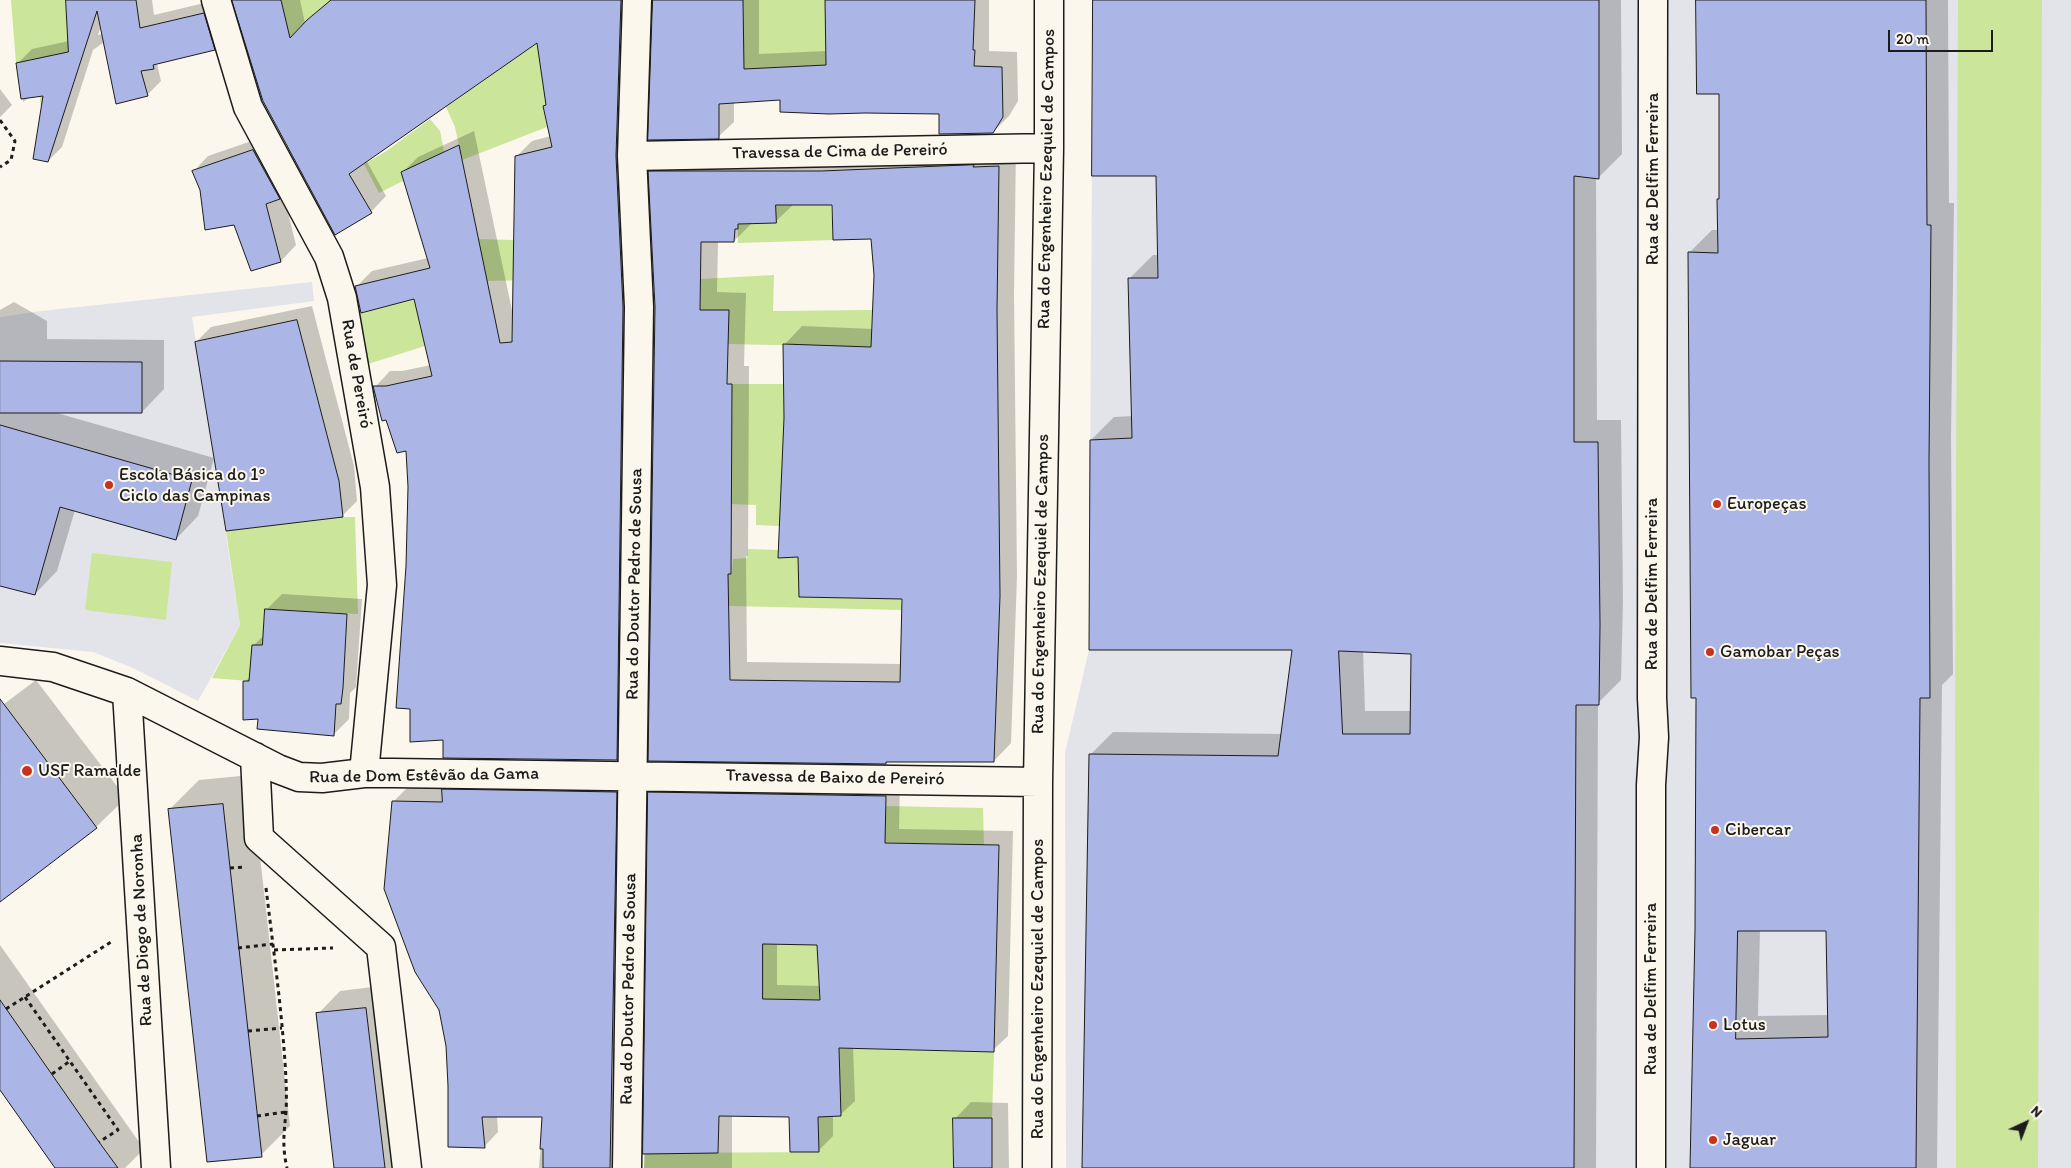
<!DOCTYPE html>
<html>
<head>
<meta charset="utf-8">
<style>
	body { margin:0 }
	#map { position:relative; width:2071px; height:1168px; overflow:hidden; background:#fbf7ec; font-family:Itim,sans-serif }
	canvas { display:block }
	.north { position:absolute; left:2001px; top:1098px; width:50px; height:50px; -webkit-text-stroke:4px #fbf7ec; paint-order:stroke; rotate:43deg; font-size:14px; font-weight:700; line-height:20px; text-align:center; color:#1c1c1c }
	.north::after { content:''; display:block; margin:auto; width:18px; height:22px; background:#1c1c1c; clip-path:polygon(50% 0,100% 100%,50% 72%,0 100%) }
	.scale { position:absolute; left:1888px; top:30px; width:105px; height:22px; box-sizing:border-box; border:2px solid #1c1c1c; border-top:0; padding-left:6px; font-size:15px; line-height:18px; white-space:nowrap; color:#1c1c1c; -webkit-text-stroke:4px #fbf7ec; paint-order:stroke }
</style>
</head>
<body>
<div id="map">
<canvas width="2071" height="1168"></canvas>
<div class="north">N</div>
<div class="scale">20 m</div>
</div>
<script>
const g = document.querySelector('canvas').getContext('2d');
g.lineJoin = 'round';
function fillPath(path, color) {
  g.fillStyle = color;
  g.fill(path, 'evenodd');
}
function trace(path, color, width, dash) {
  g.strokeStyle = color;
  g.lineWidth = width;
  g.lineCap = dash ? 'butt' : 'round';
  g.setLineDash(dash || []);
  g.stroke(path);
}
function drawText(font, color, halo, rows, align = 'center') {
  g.font = font + ' Itim,sans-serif';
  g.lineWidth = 4;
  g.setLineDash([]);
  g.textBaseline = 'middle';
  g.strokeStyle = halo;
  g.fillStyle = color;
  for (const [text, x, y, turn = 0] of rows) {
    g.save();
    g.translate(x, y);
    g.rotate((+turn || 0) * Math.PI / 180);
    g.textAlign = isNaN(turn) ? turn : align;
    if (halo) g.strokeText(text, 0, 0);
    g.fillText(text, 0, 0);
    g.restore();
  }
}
fillPath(new Path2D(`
	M 1093,0 L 2071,0 L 2071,1168 L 1066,1168 L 1065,753 L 1089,650 Z
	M 312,282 L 314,301 L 192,317 L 240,625 L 198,701 L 133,668 L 93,652 L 0,643 L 0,317 L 41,311 Z`), '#e3e4ea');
fillPath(new Path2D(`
	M 11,0 L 65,0 L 73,47 L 41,107 L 34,59 L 16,63 Z
	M 281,0 L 331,0 L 307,20 L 290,38 Z
	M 743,0 L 825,0 L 825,22 L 866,25 L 827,76 L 734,71 L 734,19 L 744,19 Z
	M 1958,0 L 2042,0 L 2038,1168 L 1956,1168 L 1955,727 Z
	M 537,43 L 557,100 L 543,107 L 547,127 L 462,160 L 455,127 L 446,107 Z
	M 430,119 L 440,131 L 447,166 L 413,176 L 379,193 L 364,164 L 385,152 Z
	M 831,203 L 833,240 L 738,243 L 738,224 L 776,223 L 776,205 L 822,205 Z
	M 475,239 L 514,240 L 539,280 L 486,281 Z
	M 774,275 L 773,311 L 872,310 L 871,347 L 728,344 L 728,310 L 700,310 L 700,279 Z
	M 414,299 L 425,346 L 368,364 L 365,338 L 359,314 Z
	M 732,384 L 783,384 L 784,418 L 901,599 L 902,610 L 729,606 L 726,574 L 732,573 L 733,559 L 747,558 L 748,549 L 778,550 L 780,526 L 756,525 L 756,505 L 704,503 L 706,489 L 732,489 Z
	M 343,517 L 355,517 L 358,614 L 266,609 L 262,645 L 252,646 L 249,681 L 212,678 L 240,625 L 226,531 Z
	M 92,553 L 172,562 L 166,620 L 85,610 Z
	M 886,806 L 983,808 L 984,845 L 824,841 L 885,820 Z
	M 756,944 L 996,944 L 996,978 L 819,980 L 820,1000 L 801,1000 L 763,1016 L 763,982 Z
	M 839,1048 L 994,1052 L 992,1118 L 953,1118 L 954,1168 L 644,1168 L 645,1153 L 819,1152 L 818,1117 L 841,1116 Z`), '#cbe59b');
fillPath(new Path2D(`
	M 66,0 L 152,0 L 154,15 L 217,0 L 228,35 L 214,49 L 159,62 L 157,64 L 161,81 L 147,95 L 104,42 L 93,50 L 62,147 L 48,161 L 46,86 L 23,102 L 18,63 L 32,49 L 69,41 ZM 101,26 L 103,34 L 98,35 Z
	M 234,0 L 300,0 L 305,23 L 330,0 L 636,0 L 632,744 L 617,759 L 445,739 L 407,566 L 409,487 L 407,449 L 375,387 L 390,371 L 402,371 L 431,365 L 415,297 L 356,287 L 372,271 L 428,258 L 403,172 L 418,157 L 474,131 L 513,315 L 516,157 L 532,141 L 551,136 L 544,107 L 547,104 L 538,40 L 366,160 L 386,196 L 371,212 Z
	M 654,0 L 759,0 L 759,54 L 827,51 L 827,0 L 989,0 L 989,51 L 1017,52 L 1018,101 L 1009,116 L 993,132 L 941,113 L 781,99 L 734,102 L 734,122 L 718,137 Z
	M 1094,0 L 1621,0 L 1622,154 L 1599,177 L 1596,177 L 1597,420 L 1621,420 L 1623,602 L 1621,680 L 1598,703 L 1596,1168 L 1083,1168 L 1090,755 L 1113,732 L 1283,734 L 1293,649 L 1091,440 L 1114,417 L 1133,416 L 1130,278 L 1153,255 L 1159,255 L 1157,175 ZM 1363,650 L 1412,652 L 1411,711 L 1365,711 Z
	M 1698,0 L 1948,0 L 1949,203 L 1954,203 L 1951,438 L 1953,674 L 1942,685 L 1937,1168 L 1691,1168 L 1696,930 L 1698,697 L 1689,253 L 1712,230 L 1718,230 L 1718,200 L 1720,197 L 1720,93 ZM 1760,930 L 1828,930 L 1829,1015 L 1758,1016 Z
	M 0,89 L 12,105 L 0,117 Z
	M 269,135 L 296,245 L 281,261 L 252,270 L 235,223 L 201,190 L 193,172 L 208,156 Z
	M 1016,149 L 1014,292 L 1017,577 L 1011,743 L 994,761 L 887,761 L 885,763 L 650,760 L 656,307 L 650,172 L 667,154 ZM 794,204 L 833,204 L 872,238 L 875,275 L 873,329 L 802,326 L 785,344 L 786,418 L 799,556 L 903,597 L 901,664 L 747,662 L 746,557 L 748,555 L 749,366 L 744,366 L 746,293 L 717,292 L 718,241 L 734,241 L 752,223 L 776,221 Z
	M 14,302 L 47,321 L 47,339 L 164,340 L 164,389 L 142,412 L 57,413 L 214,458 L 198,516 L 176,539 L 75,510 L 57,571 L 35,594 L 0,585 L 0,310 Z
	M 312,306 L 354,466 L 357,501 L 342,516 L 196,342 L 211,327 Z
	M 282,594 L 362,599 L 356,687 L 350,693 L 349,719 L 334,734 L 259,718 L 245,682 L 251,676 L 253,646 L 264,635 L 267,609 Z
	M 36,680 L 126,798 L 96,827 L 0,900 L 0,707 Z
	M 251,775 L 290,1126 L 261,1155 L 169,810 L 199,780 Z
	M 458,775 L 631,778 L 636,1168 L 539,1168 L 543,1116 L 497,1116 L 498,1132 L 484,1147 L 450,1086 L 447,1046 L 440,1010 L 393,802 L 408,787 L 445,788 Z
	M 664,778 L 900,782 L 899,829 L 1013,831 L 1008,1036 L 993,1050 L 853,1047 L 855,1101 L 840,1115 L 833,1116 L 833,1136 L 818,1151 L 790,1116 L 732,1115 L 732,1168 L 644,1168 L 649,793 ZM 777,943 L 819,943 L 821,986 L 777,985 Z
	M 0,945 L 144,1149 L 125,1168 L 56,1168 L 0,1088 Z
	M 389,985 L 397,1168 L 335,1168 L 318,1014 L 340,991 Z
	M 971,1102 L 1008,1103 L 1009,1168 L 955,1168 L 955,1119 Z`), '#0003');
const building = new Path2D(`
	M 66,0 L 136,0 L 140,28 L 204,13 L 215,50 L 153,65 L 154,69 L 141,71 L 148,96 L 116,104 L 97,11 L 48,162 L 33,159 L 43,96 L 21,99 L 16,63 L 68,52 Z
	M 232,0 L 281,0 L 290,38 L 307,20 L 331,0 L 621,0 L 616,156 L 623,307 L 617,760 L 443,758 L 443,740 L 410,742 L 410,709 L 396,708 L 406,566 L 408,487 L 406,451 L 397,453 L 386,420 L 382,421 L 373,386 L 386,386 L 432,376 L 414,299 L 361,313 L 355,286 L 430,268 L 401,172 L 459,145 L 500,343 L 512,342 L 515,156 L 552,147 L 543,106 L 546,105 L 537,43 L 349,174 L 372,213 L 335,235 L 263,101 Z
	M 653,0 L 743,0 L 744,69 L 826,65 L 825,0 L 975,0 L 973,50 L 975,50 L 974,66 L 1002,67 L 1003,117 L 993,133 L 939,134 L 939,114 L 865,113 L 829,114 L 780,112 L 780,100 L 719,104 L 719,139 L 648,140 Z
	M 1093,0 L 1599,0 L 1599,179 L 1574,176 L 1574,442 L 1598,442 L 1600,625 L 1599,705 L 1576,705 L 1574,1168 L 1082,1168 L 1089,754 L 1278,756 L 1292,650 L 1089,650 L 1090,440 L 1132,438 L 1128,278 L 1158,278 L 1156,176 L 1092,176 ZM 1339,651 L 1411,654 L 1410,734 L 1343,734 Z
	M 1696,0 L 1926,0 L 1927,225 L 1931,225 L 1929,462 L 1930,698 L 1920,698 L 1916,1168 L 1690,1168 L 1695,930 L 1696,698 L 1691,698 L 1688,252 L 1718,253 L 1717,199 L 1719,199 L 1719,94 L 1697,94 ZM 1738,931 L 1826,931 L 1828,1037 L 1736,1039 Z
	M 253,150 L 280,199 L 266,204 L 281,262 L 251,271 L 234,225 L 205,230 L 200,190 L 192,171 Z
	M 974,165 L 973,167 L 999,166 L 997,310 L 1000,596 L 994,762 L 886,762 L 886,764 L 648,761 L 655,307 L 648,171 L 821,171 ZM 776,205 L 832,205 L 833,240 L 871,239 L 874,275 L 871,347 L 783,344 L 784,418 L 778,558 L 798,557 L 799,597 L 902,599 L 900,682 L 730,680 L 728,574 L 731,574 L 732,384 L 727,384 L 729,310 L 700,310 L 701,242 L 734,242 L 735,229 L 738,229 L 738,224 L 776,223 Z
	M 297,320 L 339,481 L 343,517 L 226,531 L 195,342 Z
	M 0,361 L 142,362 L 142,413 L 0,413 Z
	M 0,425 L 192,480 L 176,540 L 60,507 L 35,595 L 0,586 Z
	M 265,609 L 347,614 L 343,688 L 341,704 L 336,704 L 334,736 L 257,729 L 258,719 L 243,720 L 243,681 L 249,681 L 252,645 L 262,645 Z
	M 0,699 L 97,828 L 0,902 Z
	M 442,789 L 617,792 L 610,1168 L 543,1168 L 543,1149 L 540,1149 L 542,1117 L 482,1117 L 485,1148 L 448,1147 L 448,1086 L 446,1046 L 439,1010 L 415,972 L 384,889 L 392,801 L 442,802 Z
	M 648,792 L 886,796 L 885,843 L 999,845 L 994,1052 L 839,1048 L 841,1116 L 818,1117 L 819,1152 L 790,1152 L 789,1117 L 719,1116 L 718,1153 L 643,1154 ZM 763,944 L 817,945 L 820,1000 L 763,999 Z
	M 223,804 L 262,1157 L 207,1162 L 168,809 Z
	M 0,1000 L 99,1142 L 118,1168 L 55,1168 L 0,1090 Z
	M 366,1008 L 385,1168 L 334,1168 L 316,1013 Z
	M 953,1118 L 992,1118 L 992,1168 L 954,1168 Z`);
fillPath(building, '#acb6e6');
trace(building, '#1c1c1c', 1);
const minor = new Path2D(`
	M 216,0 L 248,107 L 329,257 L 342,298 L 375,487 L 382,585 L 364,773
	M 632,156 L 1049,148
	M 0,661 L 53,667 L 127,692 L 278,769 L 299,777 L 322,778 L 364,773 L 393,773 L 1038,782
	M 127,692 L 156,1168
	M 255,757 L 259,838 L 381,947 L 407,1168
	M 627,1168 L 639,307 L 632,156 L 637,0
	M 1037,1168 L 1038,782 L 1049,148 L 1049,0
	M 1651,1168 L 1651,785 L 1654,737 L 1652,698 L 1653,0`);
trace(minor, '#1c1c1c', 31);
trace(new Path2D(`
	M 0,120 L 15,141 L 11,160 L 0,167
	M 230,868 L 244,867
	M 266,888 C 273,946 281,1004 285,1062 C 286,1079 287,1095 286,1112 C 284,1133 282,1146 287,1168
	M 238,948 L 273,944
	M 274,950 L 333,948
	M 25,997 L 118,1130 L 99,1142
	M 6,1009 L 111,942
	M 248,1031 L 282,1028
	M 52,1074 L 70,1061
	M 257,1116 L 286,1112`), '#1c1c1c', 3, [4, 4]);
trace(minor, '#fbf7ec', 28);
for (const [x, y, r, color] of [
	[109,485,5,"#c8321e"],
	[1717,504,5,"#c8321e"],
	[1710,652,5,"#c8321e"],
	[27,771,6,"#c8321e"],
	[1715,830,5,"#c8321e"],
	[1713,1025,5,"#c8321e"],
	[1713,1140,5,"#c8321e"]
]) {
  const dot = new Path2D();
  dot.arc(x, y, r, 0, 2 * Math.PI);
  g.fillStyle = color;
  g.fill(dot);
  trace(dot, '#fbf7ec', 2);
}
drawText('18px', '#1c1c1c', '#fbf7ec', [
	["Travessa de Cima de Pereiró",840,152,-1],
	["Rua do Engenheiro Ezequiel de Campos",1047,179,-89],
	["Rua de Delfim Ferreira",1653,179,-90],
	["Rua de Pereiró",356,374,80],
	["Rua do Doutor Pedro de Sousa",635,584,-89],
	["Rua do Engenheiro Ezequiel de Campos",1041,584,-89],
	["Rua de Delfim Ferreira",1652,584,-90],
	["Rua de Dom Estêvão da Gama",424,776,-1],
	["Travessa de Baixo de Pereiró",835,778,1],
	["Rua de Diogo de Noronha",142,930,-93],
	["Rua do Doutor Pedro de Sousa",629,989,-89],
	["Rua do Engenheiro Ezequiel de Campos",1038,989,-90],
	["Rua de Delfim Ferreira",1651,989,-90]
]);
drawText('18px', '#1c1c1c', '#fbf7ec', [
	["Escola Básica do 1º",119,475],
	["Ciclo das Campinas",119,496],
	["Europeças",1727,504],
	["Gamobar Peças",1720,652],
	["USF Ramalde",38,771],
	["Cibercar",1725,830],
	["Lotus",1723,1025],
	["Jaguar",1723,1140]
], 'left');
</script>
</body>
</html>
